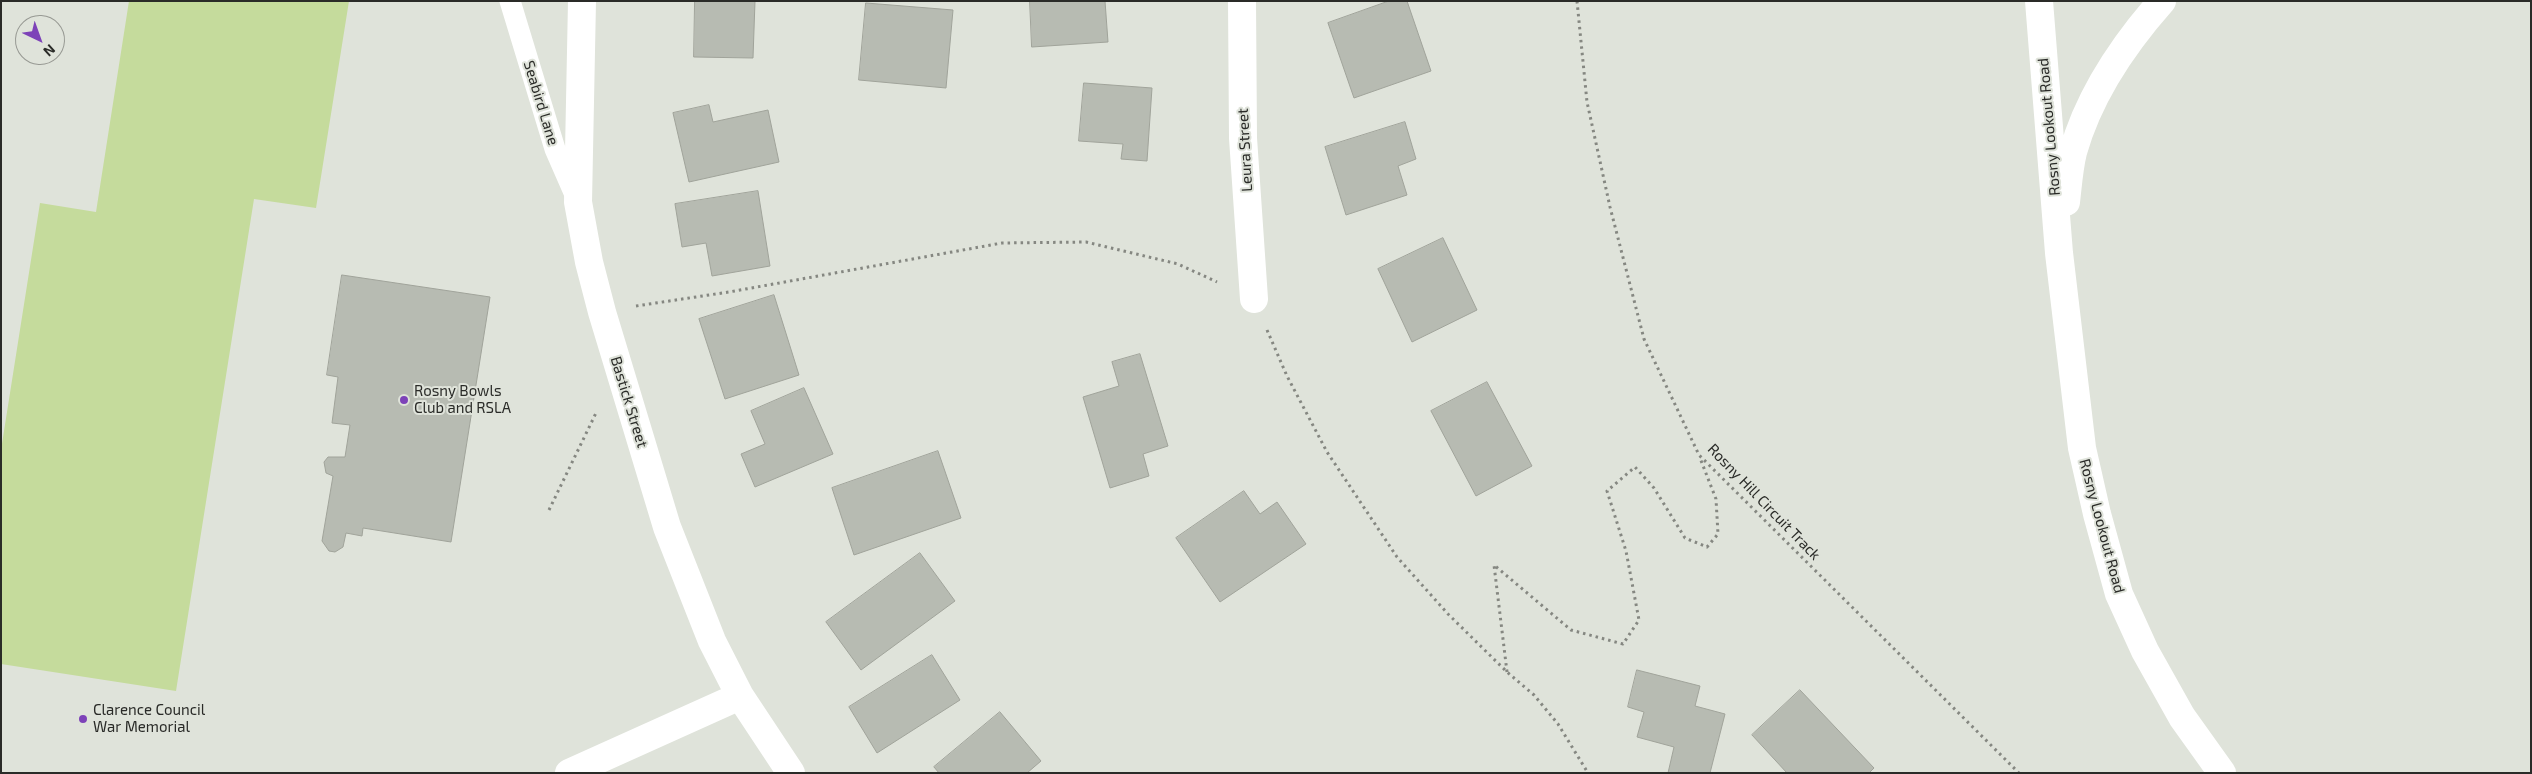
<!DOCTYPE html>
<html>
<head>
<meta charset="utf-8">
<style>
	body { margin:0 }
	#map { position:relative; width:2532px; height:774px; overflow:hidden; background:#dfe3da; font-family:"Exo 2",sans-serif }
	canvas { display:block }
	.frame { position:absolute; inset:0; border:2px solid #2a2b28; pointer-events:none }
	.north { position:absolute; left:15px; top:15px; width:50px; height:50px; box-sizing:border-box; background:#dfe3da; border:1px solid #979993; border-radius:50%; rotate:138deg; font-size:14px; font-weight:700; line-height:20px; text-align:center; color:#2a2b28 }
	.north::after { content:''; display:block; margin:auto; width:18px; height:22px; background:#7d42b8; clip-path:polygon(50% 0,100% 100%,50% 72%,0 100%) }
</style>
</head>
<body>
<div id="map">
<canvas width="2532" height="774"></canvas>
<div class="frame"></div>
<div class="north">N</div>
</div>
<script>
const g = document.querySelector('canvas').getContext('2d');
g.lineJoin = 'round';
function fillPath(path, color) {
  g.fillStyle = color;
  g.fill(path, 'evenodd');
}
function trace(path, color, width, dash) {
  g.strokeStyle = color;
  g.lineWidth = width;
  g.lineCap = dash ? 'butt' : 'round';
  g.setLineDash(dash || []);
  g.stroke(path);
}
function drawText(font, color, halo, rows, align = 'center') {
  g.font = font + ' "Exo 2",sans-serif';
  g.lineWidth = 4;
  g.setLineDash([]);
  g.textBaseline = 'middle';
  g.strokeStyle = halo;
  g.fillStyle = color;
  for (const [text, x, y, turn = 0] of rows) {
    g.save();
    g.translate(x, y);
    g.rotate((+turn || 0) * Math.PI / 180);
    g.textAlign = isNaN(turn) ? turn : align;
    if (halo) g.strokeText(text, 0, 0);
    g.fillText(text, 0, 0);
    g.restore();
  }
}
fillPath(new Path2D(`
	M 129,1 L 349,1 L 316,208 L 254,199 L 176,691 L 1,664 L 1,450 L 40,203 L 96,212 Z`), '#c5db9c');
const building = new Path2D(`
	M 695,1 L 755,1 L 753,58 L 694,57 Z
	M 1030,1 L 1105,1 L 1108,42 L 1032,47 Z
	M 1389,1 L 1407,1 L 1431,71 L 1354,98 L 1328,23 Z
	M 866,3 L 953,10 L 946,88 L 859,80 Z
	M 1084,83 L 1152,88 L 1147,161 L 1121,159 L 1123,144 L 1079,141 Z
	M 709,105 L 713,122 L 768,110 L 779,162 L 689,182 L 673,113 Z
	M 1405,122 L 1416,159 L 1398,166 L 1407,195 L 1346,215 L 1325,147 Z
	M 758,191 L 770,266 L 712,276 L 706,243 L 682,247 L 675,204 Z
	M 1443,238 L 1477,310 L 1412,342 L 1378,269 Z
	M 342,275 L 490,297 L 451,542 L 363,528 L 362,536 L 346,533 L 343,547 L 335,552 L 329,551 L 322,541 L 333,476 L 326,473 L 324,462 L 328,457 L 345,457 L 350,425 L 332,423 L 338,377 L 327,375 Z
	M 774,295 L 799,375 L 725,399 L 699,319 Z
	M 1140,354 L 1168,446 L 1143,454 L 1149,476 L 1110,488 L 1083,397 L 1119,386 L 1112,362 Z
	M 1487,382 L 1532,466 L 1476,496 L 1431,411 Z
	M 804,388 L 833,454 L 755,487 L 741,454 L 765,444 L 751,411 Z
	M 938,451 L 961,518 L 854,555 L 832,488 Z
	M 1244,491 L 1260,514 L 1277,502 L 1306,544 L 1220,602 L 1176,538 Z
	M 920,553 L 955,601 L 861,670 L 826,622 Z
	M 932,655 L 960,700 L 877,753 L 849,707 Z
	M 1637,670 L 1700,686 L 1695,706 L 1725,714 L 1710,773 L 1668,773 L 1674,747 L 1637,737 L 1644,712 L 1628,707 Z
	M 1800,690 L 1874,768 L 1869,773 L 1787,773 L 1752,735 Z
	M 1000,712 L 1041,761 L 1027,773 L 939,773 L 934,767 Z`);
fillPath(building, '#b7bbb2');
trace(building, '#a0a39a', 1);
trace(new Path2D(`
	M 1577,1 L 1587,102 L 1610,207 L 1644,339 L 1699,455 L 2019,773
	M 636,306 L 729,292 L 1002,243 L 1086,242 L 1178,264 L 1217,282
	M 1267,330 L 1287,376 L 1327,452 L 1397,557 L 1448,614 L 1507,672 L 1534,695 L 1558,724 L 1588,773
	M 549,510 L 596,413
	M 1507,672 L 1494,565 L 1571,630 L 1623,644 L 1639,620 L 1626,551 L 1607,491 L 1635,467 L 1654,488 L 1685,538 L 1707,547 L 1718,534 L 1716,499 L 1700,458`), '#858781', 3, [2.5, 4]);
trace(new Path2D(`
	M 510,1 L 555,149 L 576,197`), '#fff', 21);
trace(new Path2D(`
	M 582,1 L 578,202 L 589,262 L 602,312 L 667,527 L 712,641 L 740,696 L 791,773
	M 1242,1 L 1243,138 L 1254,299
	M 2039,1 L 2059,253 L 2082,448 L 2097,514 L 2119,594 L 2145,651 L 2182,717 L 2222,773
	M 2066,202 C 2068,185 2069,168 2073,152 C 2089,95 2123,45 2162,1
	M 569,773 L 740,696`), '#fff', 28);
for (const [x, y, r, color] of [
	[404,400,5,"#7d42b8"],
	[83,719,5,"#7d42b8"]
]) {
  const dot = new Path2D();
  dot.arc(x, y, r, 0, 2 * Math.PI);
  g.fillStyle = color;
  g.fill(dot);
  trace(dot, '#dfe3da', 2);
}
drawText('15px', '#2a2b28', '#dfe3da', [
	["Seabird Lane",541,103,73],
	["Rosny Lookout Road",2049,127,-95],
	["Leura Street",1245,150,-93],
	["Bastick Street",629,402,73],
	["Rosny Hill Circuit Track",1764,502,46],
	["Rosny Lookout Road",2102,526,75]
]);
drawText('15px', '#2a2b28', '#dfe3da', [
	["Rosny Bowls",414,391],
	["Club and RSLA",414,408],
	["Clarence Council",93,710],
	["War Memorial",93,727]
], 'left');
</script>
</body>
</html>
